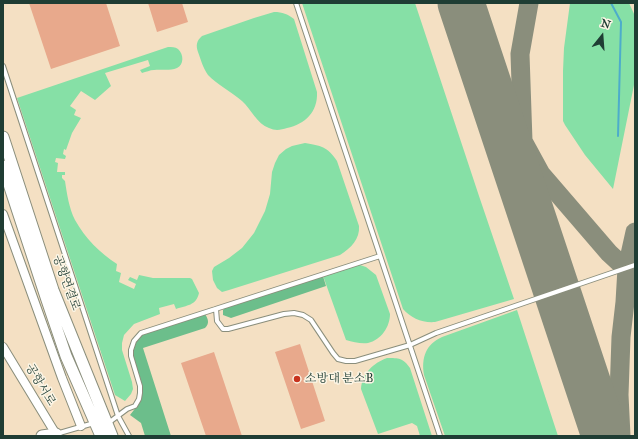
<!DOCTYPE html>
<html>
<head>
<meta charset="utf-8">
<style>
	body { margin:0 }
	#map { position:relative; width:638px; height:439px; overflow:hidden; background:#f4e0c3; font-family:"IM FELL Great Primer",serif }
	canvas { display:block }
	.frame { position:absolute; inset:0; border:4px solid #1f3d34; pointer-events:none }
	.north { position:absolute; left:582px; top:16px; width:40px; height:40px; -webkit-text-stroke:3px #fcf5e5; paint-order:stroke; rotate:17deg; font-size:11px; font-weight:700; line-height:16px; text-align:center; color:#1f3d34 }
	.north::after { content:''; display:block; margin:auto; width:14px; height:18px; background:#1f3d34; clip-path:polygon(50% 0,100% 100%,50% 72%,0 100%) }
</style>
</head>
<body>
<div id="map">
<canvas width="638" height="439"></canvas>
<div class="frame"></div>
<div class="north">N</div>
</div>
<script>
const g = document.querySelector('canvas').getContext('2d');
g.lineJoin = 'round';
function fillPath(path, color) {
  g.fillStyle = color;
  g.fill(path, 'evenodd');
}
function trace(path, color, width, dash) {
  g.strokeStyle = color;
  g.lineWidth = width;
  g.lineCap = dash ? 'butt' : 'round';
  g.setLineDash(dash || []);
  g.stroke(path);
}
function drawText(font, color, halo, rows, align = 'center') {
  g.font = font + ' "IM FELL Great Primer","Noto Serif KR",serif';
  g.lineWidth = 3;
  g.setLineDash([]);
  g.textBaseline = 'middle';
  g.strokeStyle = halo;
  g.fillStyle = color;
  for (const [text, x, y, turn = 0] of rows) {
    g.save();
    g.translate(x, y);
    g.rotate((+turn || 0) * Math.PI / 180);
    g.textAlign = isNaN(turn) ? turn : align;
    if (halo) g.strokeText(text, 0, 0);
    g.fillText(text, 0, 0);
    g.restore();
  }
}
fillPath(new Path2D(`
	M 302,3 L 415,3 L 479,196 L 514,299 L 435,322 C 422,323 411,318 403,309 Z
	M 570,3 L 629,3 L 635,16 L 635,80 L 613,189 L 585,155 L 565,125 L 563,121 L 563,71 L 564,48 Z
	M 274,12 C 283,12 287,14 294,19 L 317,92 C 318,112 305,124 287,128 C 281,130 275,131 269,128 C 257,124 251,109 242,101 C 232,92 216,84 208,75 C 203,68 201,60 198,52 C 196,46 196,41 202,36 L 254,18 Z
	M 168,47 C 172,47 175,47 178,49 C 184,54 184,65 177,68 C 170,71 161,69 154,70 C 150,70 146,72 142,73 L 140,70 L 150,66 L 148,60 L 105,73 L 111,86 L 95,100 L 81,91 L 70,106 L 76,110 L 74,115 L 81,118 L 72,133 L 66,150 L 64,149 L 63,154 L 66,156 L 65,159 L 56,158 L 55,162 L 58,163 L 57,172 L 65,172 L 65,175 L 62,175 L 62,178 L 65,181 C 67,194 69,208 75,220 C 85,238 100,253 117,264 L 116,271 L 121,273 L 119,282 L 134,289 L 136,284 L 128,280 L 130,277 L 137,280 L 139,275 L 153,278 L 190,278 L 192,279 L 199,293 C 196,306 187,305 176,309 L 174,304 L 159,308 L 160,314 L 134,324 L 124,335 L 122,343 L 122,350 L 132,382 L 133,389 L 131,394 L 125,401 L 115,395 L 17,98 Z
	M 305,143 C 321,146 327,146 337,161 L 359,226 C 360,239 351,248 340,255 L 229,290 L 222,292 L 217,288 L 213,280 L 212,271 L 214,267 L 229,258 L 242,248 L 254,233 L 265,211 L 270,194 L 272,172 L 275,163 L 279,155 L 286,149 L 292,146 Z
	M 348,264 L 357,264 L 366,267 L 376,275 L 390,314 C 390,327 381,340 368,343 C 361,344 353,342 346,340 L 322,273 Z
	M 517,310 L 558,436 L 445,436 L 424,375 C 421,358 426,344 442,337 Z
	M 387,358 C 399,358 403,358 410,368 L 432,436 L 420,436 L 417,426 L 412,423 L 378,434 L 361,389 C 362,374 373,363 387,358 Z`), '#86e0a6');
fillPath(new Path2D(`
	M 322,273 L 326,286 L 231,318 L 223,315 L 223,310 L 226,306 Z
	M 205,314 C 208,319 210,323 205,328 L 143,348 L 171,436 L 145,436 L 141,423 L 130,415 L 141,401 L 142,390 L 140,377 L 132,353 L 137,336 Z`), '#6cbe8b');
trace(new Path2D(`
	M 611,3 L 621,22 L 618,136`), '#4daccb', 2);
trace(new Path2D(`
	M 529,3 L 520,54 L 523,141 L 528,181 L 539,237
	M 481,62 L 509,117 L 523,141 L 541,174 L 609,253 L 635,277
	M 567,319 C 581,357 597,395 619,429
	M 621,436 L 619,395 L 621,337 L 625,302 L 627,268 L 635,232`), '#8a8e7c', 19);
trace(new Path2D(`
	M 461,3 L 605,436`), '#8a8e7c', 47);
fillPath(new Path2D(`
	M 29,3 L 106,3 L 120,46 L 51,69 Z
	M 148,3 L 182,3 L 188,22 L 157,32 Z
	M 300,344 L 325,421 L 301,429 L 275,352 Z
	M 214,352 L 242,436 L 206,436 L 181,363 Z`), '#e8a98c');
const lane = new Path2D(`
	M 296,3 L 440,436
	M 3,66 L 118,416 L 129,436
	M 216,309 L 217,321 L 223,329 L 228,329 L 284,314 L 294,313 L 303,315 L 311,320 L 333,353 L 338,359 L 346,361 L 355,361 L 410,345 L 436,333 L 635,265
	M 111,421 L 127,409 L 135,406 L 139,399 L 140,393 L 140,386 L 131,356 L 131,350 L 134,341 L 141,333 L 380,256
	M 56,434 L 94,423`);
const street = new Path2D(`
	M 3,214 L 62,378 L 81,426
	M 3,347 L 57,436`);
const secondary = new Path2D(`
	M 3,137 L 53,290 L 112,436
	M 3,166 L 47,300 L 66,356 L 101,436
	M 42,436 L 56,434`);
trace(lane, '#8a8e7c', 6);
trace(street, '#8a8e7c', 10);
trace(secondary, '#8a8e7c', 13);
trace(lane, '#fff', 4);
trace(street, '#fff', 8);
trace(secondary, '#fff', 11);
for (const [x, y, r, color] of [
	[297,379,4,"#c8321e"]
]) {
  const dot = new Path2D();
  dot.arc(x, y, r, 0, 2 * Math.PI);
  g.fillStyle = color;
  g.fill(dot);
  trace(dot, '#fcf5e5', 1.5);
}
drawText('12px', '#1f3d34', '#fcf5e5', [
	["공항연결로",66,283,70],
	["공항서로",40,385,59]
]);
drawText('12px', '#1f3d34', '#fcf5e5', [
	["소방대 분소B",305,379]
], 'left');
</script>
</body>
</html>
